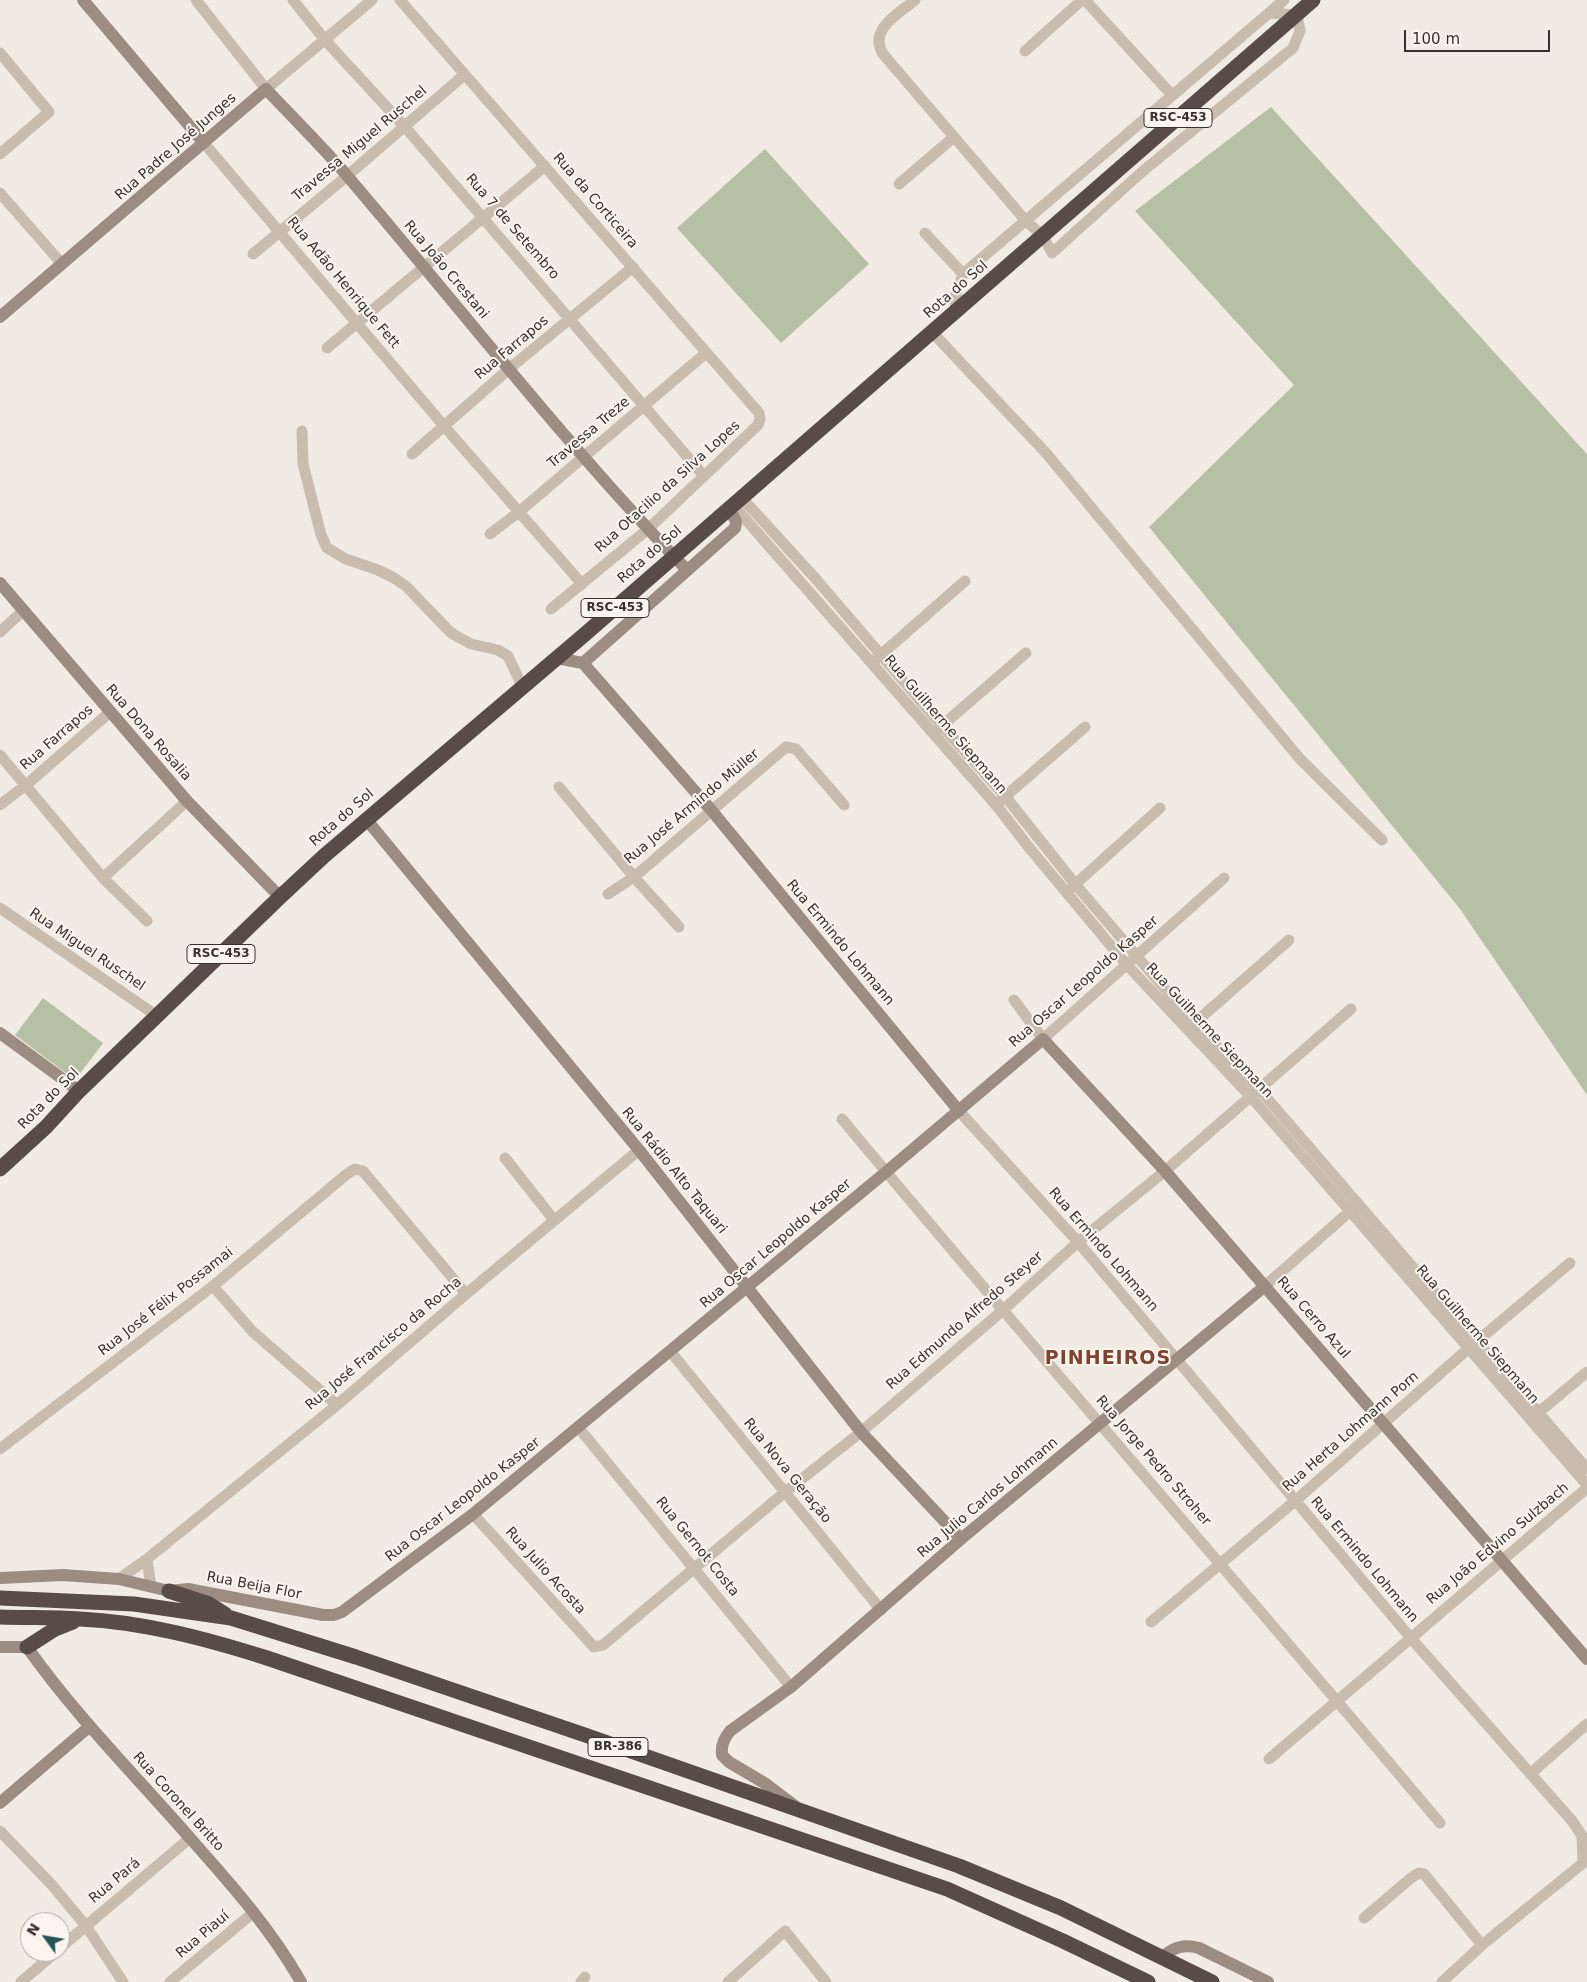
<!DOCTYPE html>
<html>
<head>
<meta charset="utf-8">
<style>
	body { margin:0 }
	#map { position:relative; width:1587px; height:1982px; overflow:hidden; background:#f2ebe3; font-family:"DejaVu Sans",sans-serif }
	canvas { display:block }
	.north { position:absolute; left:20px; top:1912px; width:50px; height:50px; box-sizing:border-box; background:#faf5ef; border:1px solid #ada7a1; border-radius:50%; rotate:302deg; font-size:14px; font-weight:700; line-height:20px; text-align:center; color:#39312d }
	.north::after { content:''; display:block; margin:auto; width:18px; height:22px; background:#265357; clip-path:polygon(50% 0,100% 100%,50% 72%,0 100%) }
	.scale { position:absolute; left:1404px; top:30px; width:146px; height:22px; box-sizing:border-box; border:2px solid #39312d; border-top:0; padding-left:6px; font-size:15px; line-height:18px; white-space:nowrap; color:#39312d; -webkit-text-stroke:4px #faf5ef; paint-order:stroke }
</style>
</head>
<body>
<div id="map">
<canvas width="1587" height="1982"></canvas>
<div class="north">N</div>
<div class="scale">100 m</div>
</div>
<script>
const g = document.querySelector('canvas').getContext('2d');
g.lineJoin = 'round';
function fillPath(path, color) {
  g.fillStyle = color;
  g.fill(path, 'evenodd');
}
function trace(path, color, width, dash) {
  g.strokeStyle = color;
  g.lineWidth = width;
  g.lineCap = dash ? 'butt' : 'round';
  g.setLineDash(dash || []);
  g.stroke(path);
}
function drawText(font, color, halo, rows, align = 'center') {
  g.font = font + ' "DejaVu Sans",sans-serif';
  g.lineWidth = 4;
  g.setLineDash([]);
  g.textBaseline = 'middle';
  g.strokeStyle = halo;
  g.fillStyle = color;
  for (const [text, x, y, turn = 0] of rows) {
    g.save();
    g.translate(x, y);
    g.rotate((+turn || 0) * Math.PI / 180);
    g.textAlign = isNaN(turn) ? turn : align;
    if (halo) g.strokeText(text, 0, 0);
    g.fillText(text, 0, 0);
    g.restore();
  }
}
fillPath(new Path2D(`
	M 1271,107 L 1587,454 L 1587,1095 L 1460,909 L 1149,527 L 1294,385 L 1135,211 Z
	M 765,149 L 869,264 L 781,343 L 677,228 Z
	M 43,998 L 103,1043 L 75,1080 L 15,1035 Z`), '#b6c0a4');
trace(new Path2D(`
	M 196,0 L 266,89 L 372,0
	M 293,0 L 325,40 L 405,127 L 704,476
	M 400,0 L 759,413 L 760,419 L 758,425 L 647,530 L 551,609
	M 915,0 C 898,14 868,30 883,54 L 1026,221 L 1043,236 L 1052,253 L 1143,171 L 1293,48 L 1300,31 L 1297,15 L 1269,13 L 963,274 L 956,294 L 955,312
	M 1085,0 L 1172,95
	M 1269,13 L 1284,0
	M 1025,51 L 1082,0
	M 0,53 L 49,112 L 0,154
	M 204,143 L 444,426 L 582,584
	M 899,184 L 954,137
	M 0,193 L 62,264
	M 925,233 L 963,274
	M 253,254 L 347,176 L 464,75
	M 933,333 L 1046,453 L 1300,759 L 1382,840
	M 327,348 L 545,166
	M 302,431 L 303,464 L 321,535 L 327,548 L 346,559 L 378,570 L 394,578 L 406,586 L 450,632 L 460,638 L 471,644 L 498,650 L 508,656 L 522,686
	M 412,454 L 510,368 L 633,267
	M 742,498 L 815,578 L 942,726 L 1005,796 L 1075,884 L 1195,1024 L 1259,1089 L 1587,1469
	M 733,505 L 996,805 L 1031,850 L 1127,965 L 1251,1097 L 1587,1485
	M 490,534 L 520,511 L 706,353
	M 0,632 L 24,610
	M 876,659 L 965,581
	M 937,730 L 1026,653
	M 0,755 L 103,878 L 147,921
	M 559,787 L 634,877 L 679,927
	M 1000,801 L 1085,727
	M 0,805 L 26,785 L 110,712
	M 103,878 L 187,801
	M 1070,889 L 1160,808
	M 608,894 L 634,877 L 786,747 L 796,749 L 844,805
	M 0,908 L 157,1016
	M 1014,1000 L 1043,1039 L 1224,878
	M 1189,1028 L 1289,940
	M 959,1111 L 1078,1242 L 1410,1637 L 1573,1822 L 1582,1836 L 1583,1863 L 1482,1945 L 1442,1982
	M 842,1119 C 1039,1356 1242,1587 1440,1823
	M 505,1158 L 554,1220
	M 213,1286 L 252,1331 L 337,1405
	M 1265,1286 L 1356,1206
	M 670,1351 L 881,1610
	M 1533,1417 L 1587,1372
	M 578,1427 L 791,1687
	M 0,1449 L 213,1286 L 347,1174 L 355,1169 L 363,1171 L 466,1294
	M 473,1514 L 594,1647 L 603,1645 L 784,1493 L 861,1432 L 1002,1311 L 1078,1242 L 1165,1171 L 1351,1009
	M 147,1559 L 151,1587
	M 119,1579 L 147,1559 L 337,1405 L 466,1294 L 639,1150
	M 1151,1622 L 1295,1501 L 1468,1349 L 1570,1263
	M 1269,1759 L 1587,1488
	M 1530,1774 L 1587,1724
	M 0,1831 L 52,1885 L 86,1926 L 123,1982
	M 1364,1918 L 1411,1878 L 1419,1873 L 1424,1874 L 1482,1945
	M 60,1948 L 190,1838
	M 21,1982 L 56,1952
	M 170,1982 L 254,1912
	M 581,1982 L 585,1977
	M 728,1982 L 785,1931 L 826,1982`), '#c9bcaf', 11);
trace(new Path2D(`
	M 83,0 L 204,143
	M 0,317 L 266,89 C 294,119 323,147 349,178 C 461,309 567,446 687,570
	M 0,583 L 187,801 L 280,897
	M 556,658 L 583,663
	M 583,663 L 712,811 L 959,1111
	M 583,663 L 735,528 C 738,519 733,516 727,510
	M 366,819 L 639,1150 L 861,1432 L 961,1539
	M 0,1033 L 79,1091
	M 0,1578 L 63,1575 L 119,1579 L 169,1591 L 188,1589 L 323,1615 L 334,1615 L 342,1612 L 473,1514 L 886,1172 L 1043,1039 L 1165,1171 L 1587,1659
	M 0,1647 L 27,1647 C 75,1715 135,1775 190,1838 C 230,1883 271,1929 301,1982
	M 0,1803 L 90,1726
	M 795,1806 L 766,1784 L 729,1762 L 722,1755 C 721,1745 724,1739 730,1731 L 791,1687 L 961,1539 L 1265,1286
	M 1162,1957 C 1174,1947 1184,1944 1199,1948 L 1268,1982`), '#9d8c81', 12);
trace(new Path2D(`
	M 0,1169 L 46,1127 L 79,1091 L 280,897 L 324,856 L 584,635 L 1313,0
	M 169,1591 L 209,1604 L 225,1614
	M 0,1598 L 134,1604 L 231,1618 L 356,1657 L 585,1735 L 959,1866 L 1061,1908 L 1212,1982
	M 0,1617 C 27,1618 54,1617 80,1619 C 144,1622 207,1639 267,1658 L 947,1889 L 1063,1941 L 1148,1982
	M 27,1647 L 55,1629 L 73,1622`), '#594b45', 15);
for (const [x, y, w] of [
	[1178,118,68],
	[615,608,68],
	[221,954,68],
	[618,1747,60]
]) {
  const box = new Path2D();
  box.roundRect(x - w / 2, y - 9.5, w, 19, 4);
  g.fillStyle = '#faf5ef';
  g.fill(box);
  trace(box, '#39312d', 1);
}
drawText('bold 12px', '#39312d', null, [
	["RSC-453",1178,118],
	["RSC-453",615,608],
	["RSC-453",221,954],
	["BR-386",618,1747]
]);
drawText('14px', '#39312d', '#faf5ef', [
	["Travessa Miguel Ruschel",360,144,-40],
	["Rua Padre José Junges",176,147,-41],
	["Rua da Corticeira",595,201,49],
	["Rua 7 de Setembro",512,227,49],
	["Rua João Crestani",446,270,50],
	["Rua Adão Henrique Fett",343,283,50],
	["Rota do Sol",956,290,-41],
	["Rua Farrapos",512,348,-40],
	["Travessa Treze",589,433,-40],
	["Rua Otacilio da Silva Lopes",668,487,-42],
	["Rota do Sol",650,555,-41],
	["Rua Guilherme Siepmann",945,725,49],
	["Rua Dona Rosalia",148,733,49],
	["Rua Farrapos",57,738,-41],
	["Rua José Armindo Müller",692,807,-40],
	["Rota do Sol",342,818,-41],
	["Rua Ermindo Lohmann",840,943,50],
	["Rua Miguel Ruschel",87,950,34],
	["Rua Oscar Leopoldo Kasper",1084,982,-41],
	["Rua Guilherme Siepmann",1209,1031,47],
	["Rota do Sol",49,1099,-45],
	["Rua Rádio Alto Taquari",674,1171,51],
	["Rua Oscar Leopoldo Kasper",776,1244,-40],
	["Rua Ermindo Lohmann",1103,1250,49],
	["Rua José Félix Possamai",166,1302,-38],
	["Rua Cerro Azul",1313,1318,49],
	["Rua Edmundo Alfredo Steyer",965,1321,-41],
	["Rua Guilherme Siepmann",1477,1335,49],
	["Rua José Francisco da Rocha",384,1344,-40],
	["Rua Herta Lohmann Porn",1351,1432,-41],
	["Rua Jorge Pedro Stroher",1153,1461,49],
	["Rua Nova Geração",787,1471,51],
	["Rua Julio Carlos Lohmann",988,1498,-40],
	["Rua Oscar Leopoldo Kasper",463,1500,-38],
	["Rua João Edvino Sulzbach",1498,1544,-40],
	["Rua Gernot Costa",697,1547,51],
	["Rua Ermindo Lohmann",1364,1560,50],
	["Rua Julio Acosta",545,1571,48],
	["Rua Beija Flor",254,1586,11],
	["Rua Coronel Britto",178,1802,48],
	["Rua Pará",115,1881,-40],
	["Rua Piauí",203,1935,-40]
]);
g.letterSpacing = '1px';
drawText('bold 19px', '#81432d', '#faf5ef', [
	["PINHEIROS",1108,1359]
]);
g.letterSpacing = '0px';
</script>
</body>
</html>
